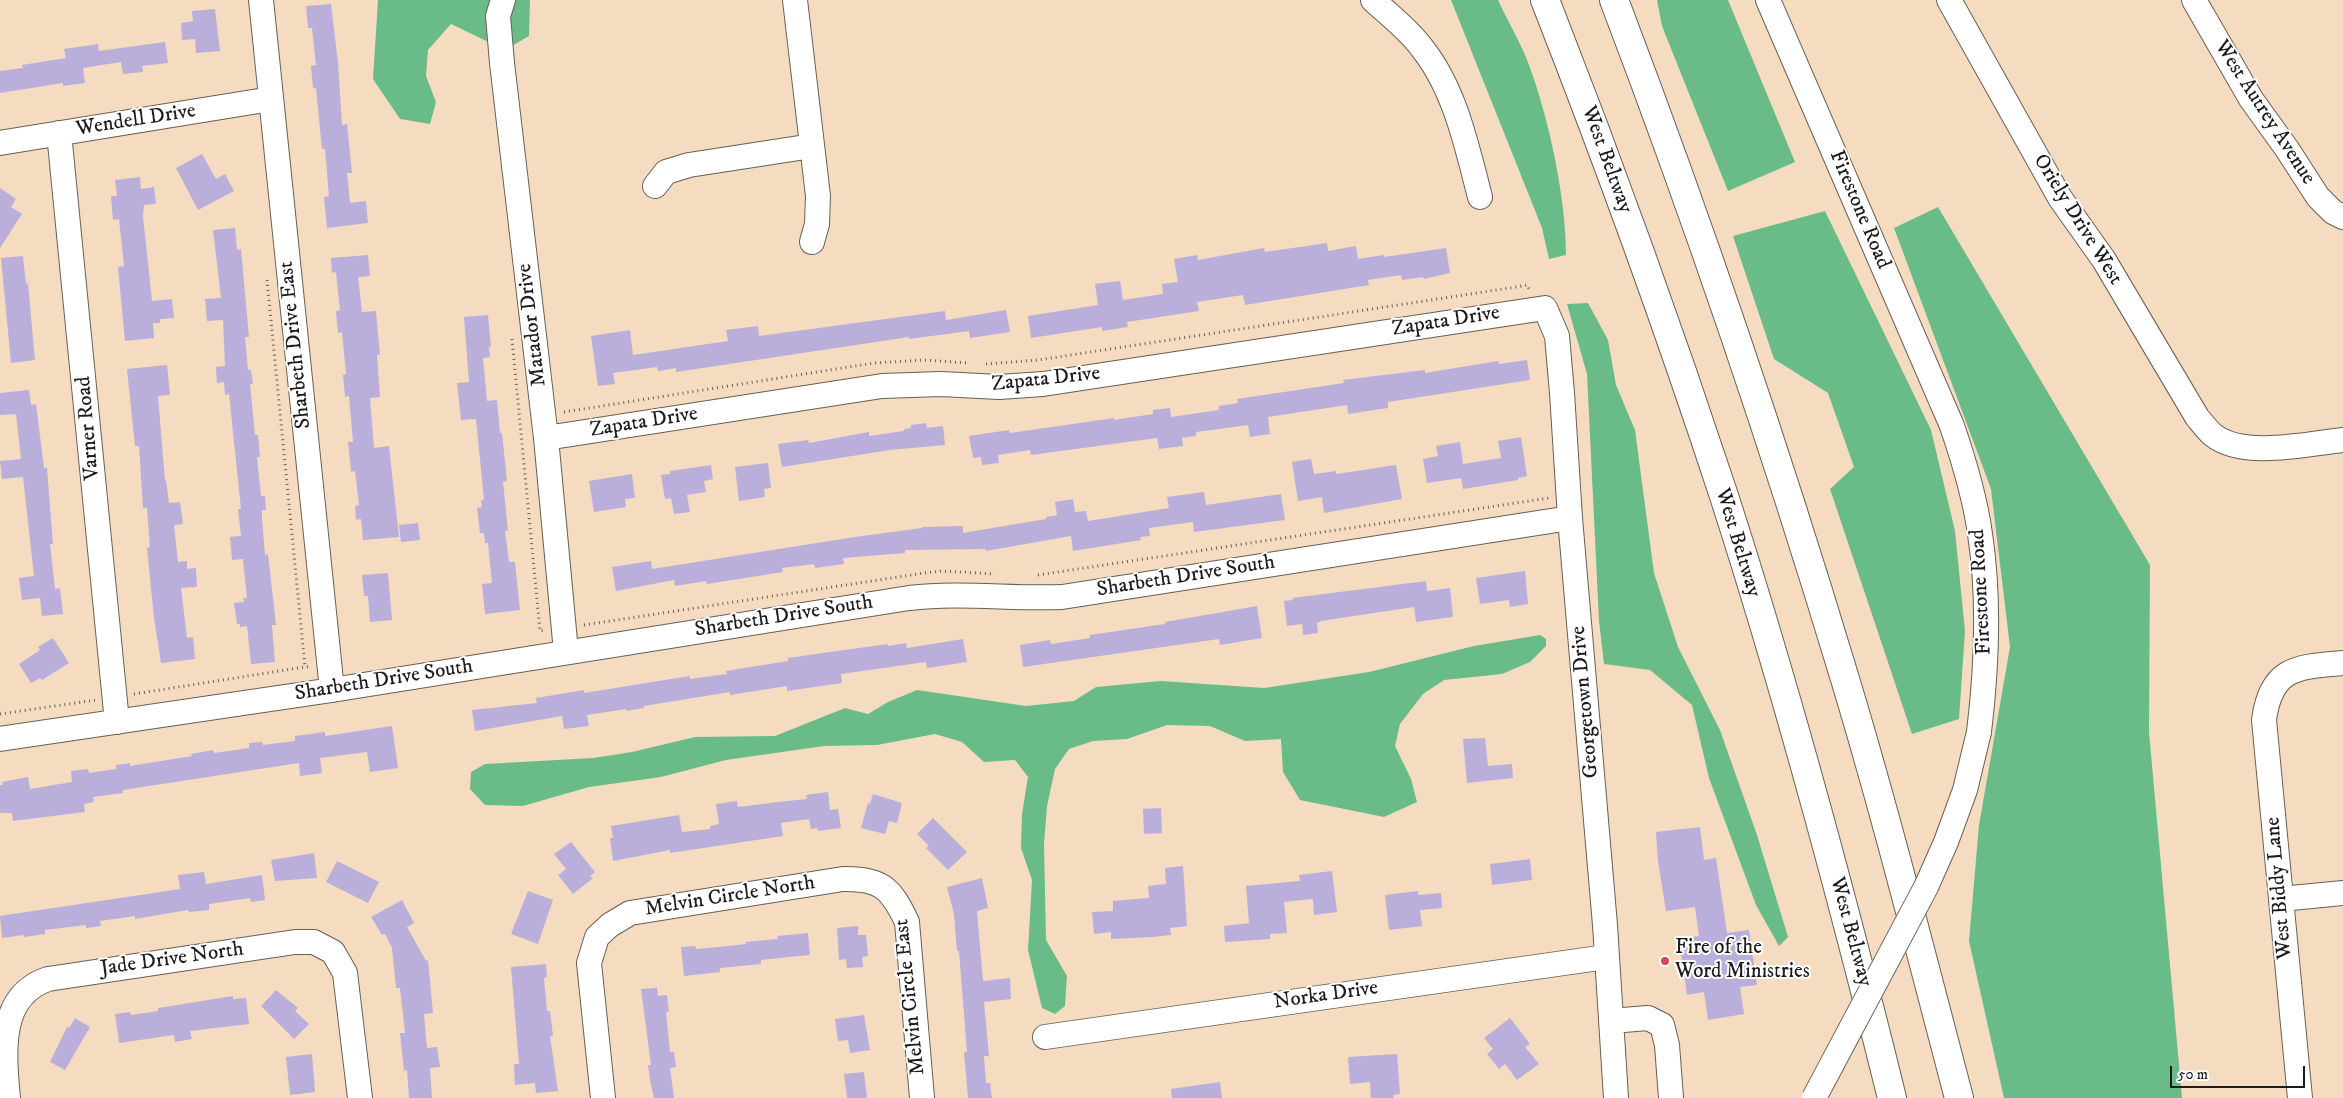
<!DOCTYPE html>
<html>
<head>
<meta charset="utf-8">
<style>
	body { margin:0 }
	#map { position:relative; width:2343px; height:1098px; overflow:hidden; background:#f5dcc0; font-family:"IM FELL DW Pica",serif }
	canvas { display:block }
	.scale { position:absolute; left:2170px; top:1066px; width:135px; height:22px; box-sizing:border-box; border:2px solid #1c1c1c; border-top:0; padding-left:6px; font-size:15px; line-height:18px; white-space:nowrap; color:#1c1c1c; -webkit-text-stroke:4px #fff; paint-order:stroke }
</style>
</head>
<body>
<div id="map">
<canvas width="2343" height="1098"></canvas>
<div class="scale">50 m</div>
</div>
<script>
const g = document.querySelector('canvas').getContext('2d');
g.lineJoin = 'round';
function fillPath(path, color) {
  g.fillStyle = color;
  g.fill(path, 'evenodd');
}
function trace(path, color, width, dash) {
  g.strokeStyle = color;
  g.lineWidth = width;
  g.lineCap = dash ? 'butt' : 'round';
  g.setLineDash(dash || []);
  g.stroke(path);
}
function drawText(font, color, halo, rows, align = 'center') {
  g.font = font + ' "IM FELL DW Pica",serif';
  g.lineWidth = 4;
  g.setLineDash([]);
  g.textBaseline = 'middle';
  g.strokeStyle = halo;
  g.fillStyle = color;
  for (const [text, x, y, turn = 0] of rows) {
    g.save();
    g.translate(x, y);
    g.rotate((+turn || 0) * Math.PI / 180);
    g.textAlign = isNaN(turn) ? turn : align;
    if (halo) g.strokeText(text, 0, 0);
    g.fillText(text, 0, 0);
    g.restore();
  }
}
fillPath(new Path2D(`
	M 378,0 L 530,0 L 529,36 L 505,50 L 451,24 L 428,50 L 426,76 L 436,102 L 430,124 L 400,119 L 373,79 Z
	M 1451,0 L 1498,0 C 1508,22 1521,43 1529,65 C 1549,119 1566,198 1566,255 L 1549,259 L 1542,228 Z
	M 1657,0 L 1728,0 L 1795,162 L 1728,191 L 1662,26 Z
	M 1938,207 L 2150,565 L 2149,732 L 2182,1098 L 2004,1098 L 1969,941 L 1979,825 L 2010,647 L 1991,489 L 1894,228 Z
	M 1825,211 L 1931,430 L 1955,531 L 1965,631 L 1959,719 L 1912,734 L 1830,489 L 1854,467 L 1828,393 L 1774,359 L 1733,236 Z
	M 1588,303 L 1608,340 L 1616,385 L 1635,430 L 1654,573 L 1678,647 L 1720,730 L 1757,835 L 1788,937 L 1779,946 L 1756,905 L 1709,778 L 1692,705 L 1650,670 L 1604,664 L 1599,621 L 1587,374 L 1567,304 Z
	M 1540,635 L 1546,639 L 1546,646 L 1530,662 L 1502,674 L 1444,680 L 1423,694 L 1400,724 L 1395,746 L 1411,779 L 1417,802 L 1384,817 L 1300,800 L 1283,772 L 1281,739 L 1245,741 L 1210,726 L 1167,725 L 1127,739 L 1093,741 L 1069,749 L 1055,769 L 1047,806 L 1044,843 L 1046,940 L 1067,976 L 1065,1006 L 1055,1014 L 1042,1008 L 1028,950 L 1032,880 L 1021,848 L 1022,814 L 1028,777 L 1015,760 L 984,762 L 962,742 L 935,734 L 877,745 L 824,746 L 726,760 L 661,777 L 589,787 L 523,806 L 485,805 L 470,789 L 471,772 L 485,764 L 593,758 L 632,752 L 695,737 L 775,736 L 845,708 L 868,714 L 888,702 L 917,690 L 1026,706 L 1074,701 L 1096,687 L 1161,681 L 1264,688 L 1369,672 L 1474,646 Z`), '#69bc88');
fillPath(new Path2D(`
	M 331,4 L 338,63 L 342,125 L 347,124 L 352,173 L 347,173 L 350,203 L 366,201 L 368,223 L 327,228 L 324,197 L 329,196 L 325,149 L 322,149 L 316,88 L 313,88 L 311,66 L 316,65 L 312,28 L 308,28 L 306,6 Z
	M 215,9 L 220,51 L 196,53 L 195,39 L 182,40 L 181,23 L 193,21 L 192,11 Z
	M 165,42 L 168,63 L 142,66 L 143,72 L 123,74 L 121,62 L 83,68 L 85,83 L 63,86 L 63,83 L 0,93 L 0,71 L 23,68 L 22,65 L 66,58 L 64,49 L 98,44 L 99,51 Z
	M 202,154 L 216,179 L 225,174 L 234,191 L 198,210 L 176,168 Z
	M 140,177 L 141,189 L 154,187 L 156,204 L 144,205 L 143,216 L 152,301 L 172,299 L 174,318 L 160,319 L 160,323 L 153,323 L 154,338 L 125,341 L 118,267 L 124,266 L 119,219 L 113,220 L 111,196 L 117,196 L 115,180 Z
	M 0,188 L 16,199 L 11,207 L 22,214 L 0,248 Z
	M 235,228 L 237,250 L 241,249 L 249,337 L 245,337 L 248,370 L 251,370 L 253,384 L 250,384 L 255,435 L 258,435 L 260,457 L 257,457 L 261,496 L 265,496 L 266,510 L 262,510 L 262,519 L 265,555 L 268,554 L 276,625 L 272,625 L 275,662 L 251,664 L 247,626 L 240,627 L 240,624 L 237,624 L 234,603 L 244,602 L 243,598 L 247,598 L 243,559 L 232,560 L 230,537 L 241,536 L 238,509 L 241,509 L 229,394 L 225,395 L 224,382 L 217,383 L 216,367 L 225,366 L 223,320 L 207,321 L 205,299 L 221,298 L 213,230 Z
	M 1327,243 L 1328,251 L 1356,246 L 1358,259 L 1384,255 L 1384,257 L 1446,248 L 1450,273 L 1424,279 L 1423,277 L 1402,280 L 1401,275 L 1368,280 L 1369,285 L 1245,305 L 1243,295 L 1197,302 L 1199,311 L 1127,322 L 1128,327 L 1102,331 L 1102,327 L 1031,338 L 1028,316 L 1098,305 L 1095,284 L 1120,281 L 1123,300 L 1163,294 L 1162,284 L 1178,282 L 1174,259 L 1197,255 L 1198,260 L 1264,248 L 1265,252 Z
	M 368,255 L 370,276 L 358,277 L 362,312 L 376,311 L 380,355 L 377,355 L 380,397 L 370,398 L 374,448 L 389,446 L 399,537 L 363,540 L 361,519 L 356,520 L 355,506 L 359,505 L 355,471 L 351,472 L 348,442 L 353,442 L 349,396 L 345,397 L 343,375 L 346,374 L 342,332 L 338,333 L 336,311 L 340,310 L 336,272 L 332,273 L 331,258 Z
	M 23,256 L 26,284 L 28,283 L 35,360 L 11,363 L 1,258 Z
	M 1006,310 L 1010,332 L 970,338 L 969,331 L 909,339 L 909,337 L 676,372 L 676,368 L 658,371 L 657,367 L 613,373 L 615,384 L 598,386 L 591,336 L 630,330 L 633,355 L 728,341 L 726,330 L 758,326 L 759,336 L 945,311 L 946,320 Z
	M 488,315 L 491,347 L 489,347 L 490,357 L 483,358 L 487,401 L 497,400 L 500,433 L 502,433 L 507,481 L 503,482 L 508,531 L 505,531 L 509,562 L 515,562 L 520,610 L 485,614 L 482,584 L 492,583 L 488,543 L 485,543 L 484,533 L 480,533 L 477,508 L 482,507 L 481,500 L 484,500 L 476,419 L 461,420 L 457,383 L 469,382 L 464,317 Z
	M 1527,360 L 1530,380 L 1388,402 L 1388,408 L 1348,414 L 1347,405 L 1268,417 L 1270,434 L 1250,437 L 1248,425 L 1196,432 L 1196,436 L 1182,438 L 1183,446 L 1159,449 L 1157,438 L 1031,455 L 1030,450 L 998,455 L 999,463 L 982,465 L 981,457 L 973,458 L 969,436 L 1009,430 L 1010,433 L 1114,418 L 1114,420 L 1153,414 L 1153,410 L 1170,408 L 1171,417 L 1219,410 L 1219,406 L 1238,403 L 1237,399 L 1344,383 L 1343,380 L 1425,370 L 1425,373 L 1498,361 L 1499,364 Z
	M 167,365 L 170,395 L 158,396 L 165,481 L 166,480 L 169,503 L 180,502 L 183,524 L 174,525 L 178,562 L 187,561 L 187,569 L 196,568 L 197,587 L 181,588 L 187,638 L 193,637 L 195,659 L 161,663 L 154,618 L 147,548 L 150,547 L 147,508 L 143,508 L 139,446 L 135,446 L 127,369 Z
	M 29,390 L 31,405 L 36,404 L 44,468 L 47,468 L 53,544 L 50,544 L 55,589 L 60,588 L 63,614 L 42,616 L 40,598 L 22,600 L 19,578 L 34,576 L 23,477 L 2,479 L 0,461 L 21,459 L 16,414 L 0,415 L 0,393 Z
	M 926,423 L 927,428 L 943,426 L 945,445 L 890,450 L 782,467 L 778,444 L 808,440 L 809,443 L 869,432 L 869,436 L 904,431 L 904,429 L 911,428 L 911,425 Z
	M 1521,437 L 1527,476 L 1518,478 L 1518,480 L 1463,489 L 1461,478 L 1427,483 L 1423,459 L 1438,456 L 1436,446 L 1460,442 L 1463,464 L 1501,458 L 1498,441 Z
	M 1311,459 L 1314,474 L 1336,471 L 1336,474 L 1396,465 L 1402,499 L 1324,513 L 1322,497 L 1298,501 L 1292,462 Z
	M 768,463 L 771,488 L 764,489 L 765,497 L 739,501 L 735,467 Z
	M 711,465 L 713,479 L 704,481 L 706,492 L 687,495 L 690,512 L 674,514 L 671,498 L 665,499 L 661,475 L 670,474 L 670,471 Z
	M 632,474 L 635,498 L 625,499 L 626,507 L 594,512 L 589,481 Z
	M 1204,492 L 1206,505 L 1281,494 L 1285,520 L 1194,532 L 1193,522 L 1149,528 L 1150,536 L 1140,537 L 1141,540 L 1073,551 L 1071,536 L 986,551 L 985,549 L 905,550 L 905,553 L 843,558 L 844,564 L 815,568 L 814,564 L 782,568 L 783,572 L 707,584 L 706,581 L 675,586 L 674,580 L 616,591 L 612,567 L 651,561 L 652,569 L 855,537 L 922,528 L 922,527 L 963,526 L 963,533 L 1046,519 L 1046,517 L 1057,515 L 1055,502 L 1073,499 L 1075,512 L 1086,511 L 1088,521 L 1169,508 L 1167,497 Z
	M 418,523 L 420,540 L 401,542 L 399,525 Z
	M 1525,571 L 1528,604 L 1510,607 L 1509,600 L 1480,604 L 1476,578 Z
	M 388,573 L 392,620 L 370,622 L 368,596 L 364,596 L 362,575 Z
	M 1426,581 L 1427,591 L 1450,588 L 1453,617 L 1416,622 L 1414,607 L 1321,621 L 1317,623 L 1318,633 L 1303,635 L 1302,624 L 1287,626 L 1284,601 L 1293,600 L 1292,598 Z
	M 1257,606 L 1262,638 L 1220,645 L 1219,639 L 1023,667 L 1020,645 L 1050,640 L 1051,644 L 1090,638 L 1090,635 L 1165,624 L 1165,622 Z
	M 53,638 L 69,663 L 42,680 L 40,678 L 31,683 L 19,664 L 40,650 L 38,647 Z
	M 963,639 L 967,662 L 927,668 L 926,662 L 841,674 L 842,683 L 787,691 L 787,686 L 730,695 L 730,692 L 644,706 L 644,708 L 626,711 L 626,709 L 587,715 L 589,726 L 564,729 L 562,716 L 475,731 L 472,710 L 537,703 L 536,698 L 584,690 L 584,693 L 690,676 L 690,679 L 727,674 L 726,671 L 788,661 L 788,658 L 837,651 L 888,644 L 888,646 L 906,643 L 907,648 Z
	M 392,726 L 398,768 L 370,772 L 367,752 L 320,758 L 322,773 L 300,776 L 299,763 L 123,790 L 123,793 L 93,797 L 94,802 L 84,804 L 85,812 L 13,821 L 12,813 L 0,813 L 0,785 L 3,785 L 2,782 L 28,777 L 30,789 L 72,782 L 71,771 L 88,769 L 89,773 L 116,769 L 116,765 L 130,763 L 130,766 L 192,756 L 191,754 L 213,750 L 214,753 L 249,748 L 249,743 L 262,742 L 263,745 L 295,741 L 295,736 L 325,732 L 325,736 Z
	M 1485,738 L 1488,766 L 1512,764 L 1513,778 L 1467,783 L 1463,739 Z
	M 828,792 L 830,810 L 838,809 L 841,828 L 818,831 L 817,828 L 811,829 L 809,819 L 781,823 L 783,836 L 670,853 L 670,850 L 613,861 L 610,838 L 613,838 L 611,826 L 679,815 L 682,832 L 710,829 L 710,826 L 719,824 L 716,804 L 737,801 L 738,807 L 778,802 L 807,799 L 806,795 Z
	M 873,794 L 902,803 L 897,823 L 889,821 L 885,834 L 861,828 L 868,803 L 870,804 Z
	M 1161,808 L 1162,833 L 1144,834 L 1143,809 Z
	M 933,818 L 967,852 L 948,870 L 926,848 L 929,846 L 917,834 Z
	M 1700,827 L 1704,860 L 1716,858 L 1727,933 L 1749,930 L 1757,985 L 1740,987 L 1744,1014 L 1708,1020 L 1704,992 L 1687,995 L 1679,939 L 1699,936 L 1695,907 L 1666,911 L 1658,861 L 1656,832 Z
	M 571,842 L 595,872 L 590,876 L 593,878 L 573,894 L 558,875 L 566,869 L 554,854 Z
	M 314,853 L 317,878 L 275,881 L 271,860 Z
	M 1530,859 L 1532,880 L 1492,885 L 1490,864 Z
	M 337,861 L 379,882 L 368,903 L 326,882 Z
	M 1183,866 L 1187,926 L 1170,928 L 1171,935 L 1152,937 L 1111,939 L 1111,932 L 1094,934 L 1092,912 L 1113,911 L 1113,901 L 1149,898 L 1148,886 L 1166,884 L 1165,868 Z
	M 1332,871 L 1337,912 L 1314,915 L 1313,899 L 1284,902 L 1287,933 L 1270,934 L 1270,939 L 1225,942 L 1224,926 L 1249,923 L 1246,886 L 1300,881 L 1299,875 Z
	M 204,872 L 206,884 L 262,875 L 265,900 L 251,902 L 250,898 L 209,904 L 209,910 L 189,912 L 188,910 L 135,919 L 135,916 L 100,921 L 101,926 L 86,928 L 86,925 L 45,930 L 45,934 L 24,937 L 23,935 L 2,938 L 0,916 L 180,889 L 178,875 Z
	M 982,878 L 988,908 L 977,911 L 983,981 L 1010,978 L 1011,999 L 984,1002 L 989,1056 L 984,1056 L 986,1083 L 990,1083 L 992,1098 L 968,1098 L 964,1052 L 967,1052 L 959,951 L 957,951 L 954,914 L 947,887 Z
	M 528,891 L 553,900 L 538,944 L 511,934 Z
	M 1418,891 L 1418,895 L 1441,893 L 1442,908 L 1420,910 L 1422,926 L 1389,930 L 1385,895 Z
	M 402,900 L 414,923 L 407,927 L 426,961 L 428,960 L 433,1013 L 424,1014 L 427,1048 L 437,1047 L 440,1067 L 430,1068 L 432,1098 L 409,1098 L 407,1070 L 404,1071 L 400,1033 L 405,1033 L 400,988 L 396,988 L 392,948 L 385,934 L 382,935 L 371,917 Z
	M 858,926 L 858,935 L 866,935 L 868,956 L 862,957 L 863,967 L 847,968 L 846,959 L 839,960 L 837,928 Z
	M 808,933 L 810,955 L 769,959 L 761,960 L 761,964 L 720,968 L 720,972 L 684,976 L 681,947 L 695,946 L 696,949 L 728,946 L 746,944 L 745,942 L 778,939 L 777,936 Z
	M 546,964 L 547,977 L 544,978 L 547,1011 L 550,1011 L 553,1036 L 550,1036 L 558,1091 L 536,1093 L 535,1083 L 515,1085 L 514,1064 L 519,1064 L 511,967 Z
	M 657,988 L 658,996 L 667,995 L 669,1012 L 666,1012 L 670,1052 L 674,1052 L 676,1067 L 670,1068 L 674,1098 L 654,1098 L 650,1080 L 648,1065 L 651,1065 L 641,989 Z
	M 276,990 L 298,1008 L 295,1011 L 309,1024 L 294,1039 L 261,1006 Z
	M 233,996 L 233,999 L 246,998 L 249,1024 L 190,1031 L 192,1039 L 175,1042 L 174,1035 L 119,1043 L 115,1014 L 130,1012 L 131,1015 L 158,1011 L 158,1008 Z
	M 864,1015 L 870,1050 L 850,1053 L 848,1040 L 838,1041 L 835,1019 Z
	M 75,1018 L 90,1027 L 65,1070 L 50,1062 L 67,1027 L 69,1028 Z
	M 1510,1018 L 1530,1044 L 1525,1047 L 1539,1064 L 1517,1080 L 1505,1064 L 1499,1069 L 1487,1054 L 1493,1049 L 1484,1038 Z
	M 312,1054 L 315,1092 L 290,1095 L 286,1057 Z
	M 1397,1054 L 1400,1094 L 1393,1095 L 1394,1098 L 1371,1098 L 1370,1082 L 1350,1084 L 1348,1057 Z
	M 864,1072 L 867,1098 L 847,1098 L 844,1074 Z
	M 1220,1082 L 1222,1098 L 1172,1098 L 1171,1089 Z`), '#baaeda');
const minor = new Path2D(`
	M 261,0 L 332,690
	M 503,0 L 498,16 L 502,63 L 546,438 L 566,652
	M 795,0 L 818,196 L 817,224 L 812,242
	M 1373,0 C 1389,15 1409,30 1422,48 C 1455,89 1467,147 1480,197
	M 1768,0 L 1952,426 C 1964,461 1975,497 1980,534 C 1990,600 1987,666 1979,732
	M 1949,0 L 2060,198 L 2104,260 L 2197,417 C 2202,423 2207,430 2213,435 C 2243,459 2307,444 2343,440
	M 2194,0 L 2251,99 L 2287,149 L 2318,197 L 2333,212 L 2343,217
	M 59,133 L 117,722
	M 0,143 L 271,99
	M 655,186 L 666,172 L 689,165 L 812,146
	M 546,438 L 882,386 L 941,384 L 999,387 L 1043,384 L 1545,308 L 1557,336 L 1562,393 L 1570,518 L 1605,925 L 1616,1098
	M 0,739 L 332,690 L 909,598 C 960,592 1011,599 1062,597 L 1570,518
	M 2281,899 L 2343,893
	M 1611,1021 L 1648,1018 L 1662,1025 L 1667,1045 L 1671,1098
	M 1045,1037 L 1606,957
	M 8,1098 C 3,1047 0,995 48,979 L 295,942 L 314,942 L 333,952 L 345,973 L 360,1098
	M 603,1098 L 589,963 L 597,937 L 610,925 L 630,913 L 843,879 C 881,878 891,888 907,922 L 922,1098
	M 2300,1098 L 2264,720 C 2271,667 2297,667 2343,663`);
const highway = new Path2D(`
	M 1545,0 C 1609,163 1669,329 1724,496 C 1788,694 1842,896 1892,1098
	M 1614,0 C 1699,223 1776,450 1845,679 C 1887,818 1922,958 1959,1098`);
trace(minor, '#685f55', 26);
trace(highway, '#685f55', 30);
trace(new Path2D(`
	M 267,280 L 305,667
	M 512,339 L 540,631 L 544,630
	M 986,364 L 1038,360 L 1516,287 L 1527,285 L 1530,291
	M 564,412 L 874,363 L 924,360 L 967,363
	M 1038,575 L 1549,498
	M 584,625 L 924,573 L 942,571 L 995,574
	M 134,694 L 311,666
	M 0,714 L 96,700`), '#685f55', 3, [1, 4]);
trace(minor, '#fff', 24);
trace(highway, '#fff', 28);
const minorBridge = new Path2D(`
	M 1814,1098 L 1926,887 L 1946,842 L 1965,790 L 1979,732`);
trace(minorBridge, '#685f55', 26, []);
trace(minorBridge, '#fff', 24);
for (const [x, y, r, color] of [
	[1665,961,5,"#d1495b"]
]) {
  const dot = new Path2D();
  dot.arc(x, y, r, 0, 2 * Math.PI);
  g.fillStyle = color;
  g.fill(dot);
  trace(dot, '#fff', 2);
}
drawText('21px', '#1c1c1c', '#fff', [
	["West Autrey Avenue",2264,113,57],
	["Wendell Drive",136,121,-9],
	["West Beltway",1606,160,70],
	["Firestone Road",1859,210,67],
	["Oriely Drive West",2077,220,58],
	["Zapata Drive",1446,322,-9],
	["Matador Drive",533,325,-97],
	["Sharbeth Drive East",296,345,-96],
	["Zapata Drive",1046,380,-6],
	["Zapata Drive",644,423,-9],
	["Varner Road",89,428,-95],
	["West Beltway",1737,543,73],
	["Sharbeth Drive South",1186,577,-9],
	["Firestone Road",1982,592,-93],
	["Sharbeth Drive South",784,617,-9],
	["Sharbeth Drive South",384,681,-9],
	["Georgetown Drive",1586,702,-95],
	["West Biddy Lane",2280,888,-95],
	["Melvin Circle North",730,897,-9],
	["West Beltway",1850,932,75],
	["Jade Drive North",172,960,-8],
	["Norka Drive",1326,996,-8],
	["Melvin Circle East",911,997,-96]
]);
drawText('21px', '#1c1c1c', '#fff', [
	["Fire of the",1675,949],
	["Word Ministries",1675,973]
], 'left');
</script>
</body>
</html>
